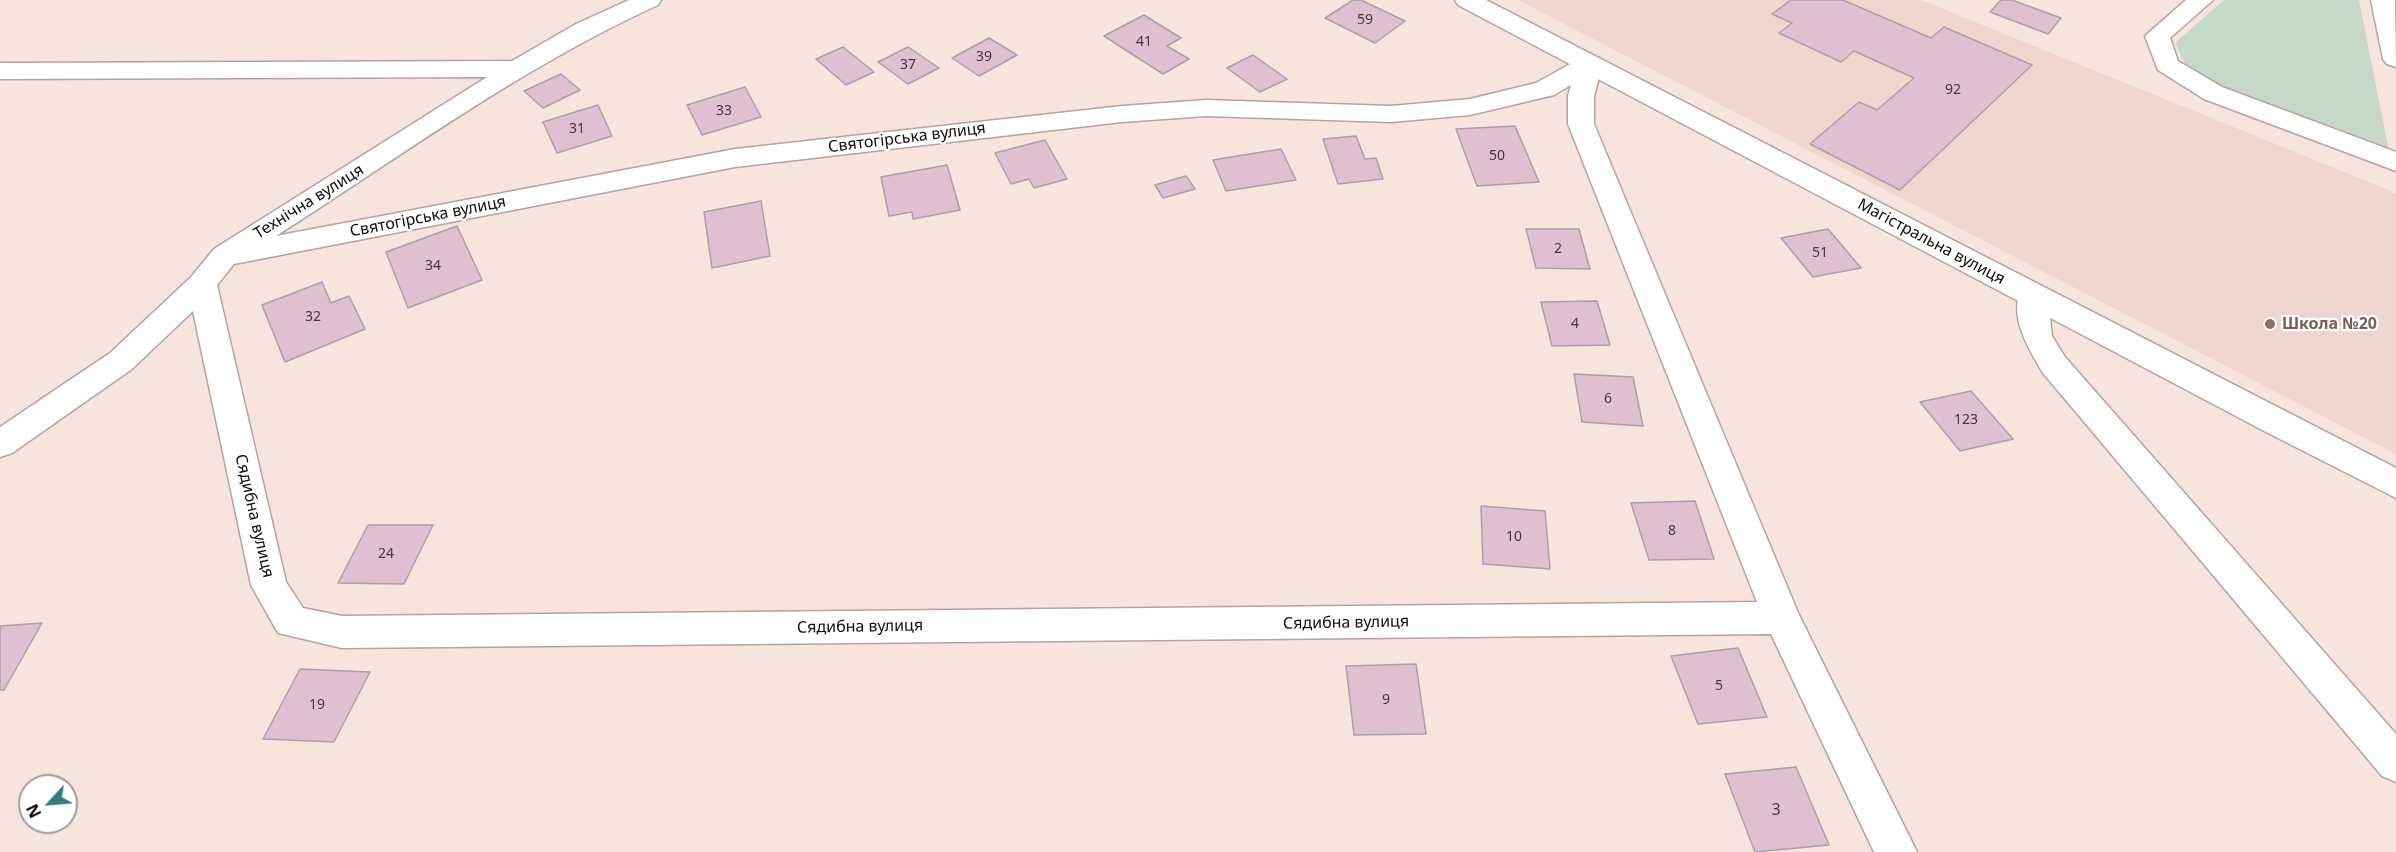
<!DOCTYPE html>
<html>
<head>
<meta charset="utf-8">
<style>
	body { margin:0 }
	#map { position:relative; width:2396px; height:852px; overflow:hidden; background:#f7e4dd; font-family:"Noto Sans",sans-serif }
	canvas { display:block }
	.north { position:absolute; left:18px; top:774px; width:60px; height:60px; box-sizing:border-box; background:#fff; border:2px solid #a09d9d; border-radius:50%; rotate:244deg; font-size:16px; font-weight:700; line-height:24px; text-align:center; color:#110b09 }
	.north::after { content:''; display:block; margin:auto; width:21px; height:27px; background:#337c80; clip-path:polygon(50% 0,100% 100%,50% 72%,0 100%) }
</style>
</head>
<body>
<div id="map">
<canvas width="2396" height="852"></canvas>
<div class="north">N</div>
</div>
<script>
const g = document.querySelector('canvas').getContext('2d');
g.lineJoin = 'round';
function fillPath(path, color) {
  g.fillStyle = color;
  g.fill(path, 'evenodd');
}
function trace(path, color, width, dash) {
  g.strokeStyle = color;
  g.lineWidth = width;
  g.lineCap = dash ? 'butt' : 'round';
  g.setLineDash(dash || []);
  g.stroke(path);
}
function drawText(font, color, halo, rows, align = 'center') {
  g.font = font + ' "Noto Sans",sans-serif';
  g.lineWidth = 4.5;
  g.setLineDash([]);
  g.textBaseline = 'middle';
  g.strokeStyle = halo;
  g.fillStyle = color;
  for (const [text, x, y, turn = 0] of rows) {
    g.save();
    g.translate(x, y);
    g.rotate((+turn || 0) * Math.PI / 180);
    g.textAlign = isNaN(turn) ? turn : align;
    if (halo) g.strokeText(text, 0, 0);
    g.fillText(text, 0, 0);
    g.restore();
  }
}
fillPath(new Path2D(`
	M 1518,0 L 1921,0 L 2396,193 L 2396,454 Z`), '#eed5cd');
fillPath(new Path2D(`
	M 2224,0 L 2359,0 L 2389,151 L 2230,92 L 2186,66 L 2175,43 Z`), '#c6d8ca');
const building = new Path2D(`
	M 1353,0 L 1361,0 L 1405,21 L 1375,43 L 1325,18 Z
	M 1791,0 L 1843,0 L 1931,38 L 1944,27 L 2032,65 L 1900,190 L 1810,144 L 1859,102 L 1877,110 L 1914,78 L 1854,51 L 1841,62 L 1779,33 L 1792,23 L 1772,14 Z
	M 2001,0 L 2012,0 L 2061,18 L 2048,34 L 1990,12 Z
	M 1144,15 L 1181,38 L 1167,46 L 1189,59 L 1163,74 L 1104,36 Z
	M 989,38 L 1017,55 L 979,76 L 952,58 Z
	M 843,47 L 874,72 L 846,85 L 816,59 Z
	M 908,47 L 939,68 L 908,84 L 878,62 Z
	M 1253,55 L 1287,79 L 1260,92 L 1227,68 Z
	M 561,74 L 580,90 L 543,108 L 524,91 Z
	M 745,87 L 761,117 L 702,135 L 687,105 Z
	M 598,105 L 612,136 L 557,153 L 543,122 Z
	M 1515,126 L 1539,182 L 1477,186 L 1456,129 Z
	M 1356,136 L 1365,159 L 1376,158 L 1383,179 L 1338,184 L 1323,139 Z
	M 1045,140 L 1067,179 L 1034,188 L 1029,179 L 1011,184 L 995,153 Z
	M 1281,149 L 1296,180 L 1226,191 L 1213,160 Z
	M 947,165 L 960,210 L 913,219 L 912,212 L 889,216 L 881,177 Z
	M 1186,176 L 1195,189 L 1163,198 L 1155,185 Z
	M 761,201 L 770,256 L 712,268 L 704,212 Z
	M 457,226 L 482,280 L 408,308 L 386,252 Z
	M 1526,229 L 1579,229 L 1590,269 L 1536,268 Z
	M 1828,229 L 1861,268 L 1813,277 L 1781,238 Z
	M 322,282 L 331,303 L 349,296 L 365,329 L 285,362 L 262,305 Z
	M 1597,301 L 1610,345 L 1552,346 L 1541,302 Z
	M 1574,374 L 1633,377 L 1643,426 L 1582,422 Z
	M 1971,391 L 2013,439 L 1960,451 L 1920,402 Z
	M 1695,501 L 1714,559 L 1649,560 L 1631,503 Z
	M 1481,506 L 1545,511 L 1550,569 L 1483,564 Z
	M 368,525 L 433,525 L 404,584 L 338,583 Z
	M 42,623 L 4,690 L 0,690 L 0,626 Z
	M 1738,648 L 1767,717 L 1698,724 L 1671,656 Z
	M 1416,664 L 1426,734 L 1354,735 L 1346,666 Z
	M 300,669 L 370,672 L 334,742 L 263,739 Z
	M 1796,767 L 1829,845 L 1755,852 L 1725,774 Z`);
fillPath(building, '#dec0d1');
trace(building, '#ae9ea7', 1.5);
const street = new Path2D(`
	M 629,0 L 661,0 L 658,5 C 522,67 401,156 276,236 L 735,149 L 1122,106 L 1206,100 L 1391,106 L 1470,99 L 1536,83 L 1581,58 L 1590,55 L 1599,58 L 1603,63 L 1594,96 L 1594,124 L 1799,615 L 1917,852 L 1874,852 L 1771,634 L 342,648 L 278,633 L 251,585 L 193,311 L 132,369 L 12,453 L 0,457 L 0,427 L 110,353 L 191,277 L 214,249 L 487,77 L 0,79 L 0,63 L 512,61 L 576,24 ZM 1571,85 L 1568,96 L 1568,124 L 1757,602 L 342,616 L 303,608 L 286,582 L 217,285 L 234,264 L 735,167 L 1122,122 L 1206,116 L 1391,122 L 1470,115 L 1554,95 Z
	M 2186,0 L 2213,0 L 2170,38 L 2178,61 L 2222,87 L 2396,152 L 2396,171 L 2204,99 L 2158,70 L 2145,36 Z
	M 2371,0 L 2395,0 L 2396,67 L 2387,64 L 2383,59 Z
	M 2033,286 L 2044,289 L 2048,297 L 2052,336 L 2065,357 L 2396,734 L 2396,782 L 2382,776 L 2043,373 C 2030,351 2007,315 2022,289 Z`);
const secondary = new Path2D(`
	M 1455,0 L 1486,0 L 2396,468 L 2396,498 L 2268,433 L 1458,5 Z`);
trace(street, '#b5a39d', 3);
trace(secondary, '#b5a39d', 3);
fillPath(street, '#fff');
fillPath(secondary, '#fff');
for (const [x, y, r, color] of [
	[2270,324,6,"#8d6e63"]
]) {
  const dot = new Path2D();
  dot.arc(x, y, r, 0, 2 * Math.PI);
  g.fillStyle = color;
  g.fill(dot);
  trace(dot, '#fff', 2);
}
drawText('14px', '#44383b', null, [
	["59",1365,20],
	["41",1144,42],
	["39",984,57],
	["37",908,65],
	["92",1953,90],
	["33",724,111],
	["31",577,129],
	["50",1497,156],
	["2",1558,249],
	["51",1820,253],
	["34",433,266],
	["32",313,317],
	["4",1575,324],
	["6",1608,399],
	["123",1966,420],
	["8",1672,531],
	["10",1514,537],
	["24",386,554],
	["5",1719,686],
	["9",1386,700],
	["19",317,705]
]);
drawText('16px', '#110b09', '#fff', [
	["Святогірська вулиця",907,138,-7],
	["Технічна вулиця",309,202,-32],
	["Святогірська вулиця",428,217,-11],
	["Магістральна вулиця",1931,242,28],
	["Сядибна вулиця",254,516,77],
	["Сядибна вулиця",1346,623,-1],
	["Сядибна вулиця",860,627,-1]
]);
drawText('bold 16px', '#785e54', '#fff', [
	["Школа №20",2282,324]
], 'left');
drawText('16px', '#44383b', null, [
	["3",1776,810]
]);
</script>
</body>
</html>
